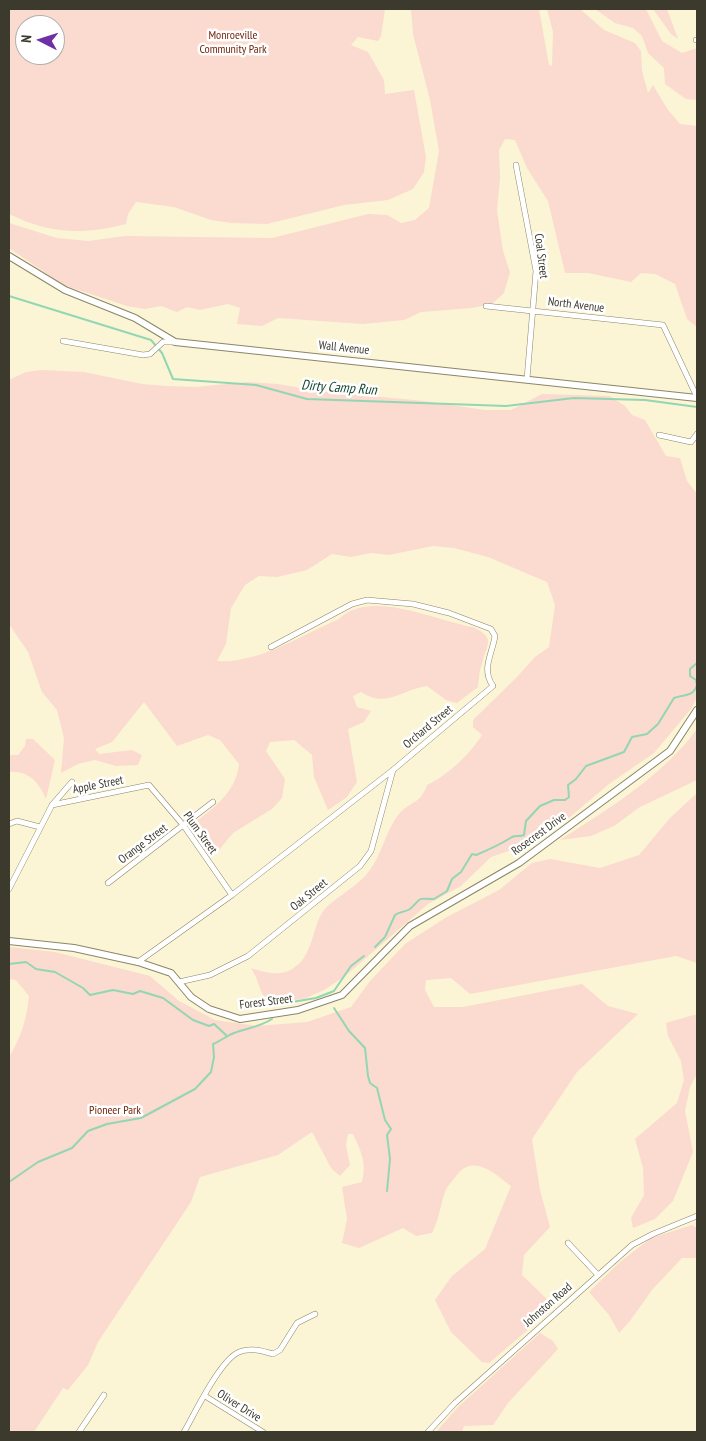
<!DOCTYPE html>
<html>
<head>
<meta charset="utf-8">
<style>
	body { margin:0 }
	#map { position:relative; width:706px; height:1441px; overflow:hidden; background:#fbf5d5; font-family:"PT Sans Narrow",sans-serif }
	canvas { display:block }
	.frame { position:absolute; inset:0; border:10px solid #3c3a2d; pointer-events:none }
	.north { position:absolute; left:15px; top:15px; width:50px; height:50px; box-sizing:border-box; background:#fff; border:1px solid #b1b0ab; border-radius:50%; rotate:275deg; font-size:14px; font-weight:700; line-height:20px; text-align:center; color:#3c3a2d }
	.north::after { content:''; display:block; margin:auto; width:18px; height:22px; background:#7030a4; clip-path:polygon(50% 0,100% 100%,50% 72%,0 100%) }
</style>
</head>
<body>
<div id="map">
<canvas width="706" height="1441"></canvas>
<div class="frame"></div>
<div class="north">N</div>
</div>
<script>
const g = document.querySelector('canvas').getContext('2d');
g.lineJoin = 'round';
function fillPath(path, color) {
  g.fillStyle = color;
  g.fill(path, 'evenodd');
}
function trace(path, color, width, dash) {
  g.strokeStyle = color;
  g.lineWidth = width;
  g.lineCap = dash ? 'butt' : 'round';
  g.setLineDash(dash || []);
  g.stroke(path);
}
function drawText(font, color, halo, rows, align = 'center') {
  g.font = font + ' "PT Sans Narrow",sans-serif';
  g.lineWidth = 5;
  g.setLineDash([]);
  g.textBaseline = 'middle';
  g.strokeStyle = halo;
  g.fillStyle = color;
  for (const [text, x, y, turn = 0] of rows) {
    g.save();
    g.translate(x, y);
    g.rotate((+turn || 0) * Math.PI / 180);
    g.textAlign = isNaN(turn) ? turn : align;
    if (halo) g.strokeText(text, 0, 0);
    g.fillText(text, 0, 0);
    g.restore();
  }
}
fillPath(new Path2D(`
	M 9,9 L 385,9 L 381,36 L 378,41 L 358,37 L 351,45 L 368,52 L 384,80 L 385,94 L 414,90 L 426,157 L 424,172 L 413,189 L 388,200 L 344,205 L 267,224 L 231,223 L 211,220 L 174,207 L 136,202 L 128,214 L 126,224 C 82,235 50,234 9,214 ZM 25,25 L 55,25 L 55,55 L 25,55 Z
	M 411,9 L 539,9 L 549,65 L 552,66 L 553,32 L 547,9 L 580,9 L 604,30 L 635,43 L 641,51 L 642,71 L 648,93 L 653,85 L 668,110 L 680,124 L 697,126 L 697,327 L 687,319 L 675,284 L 655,274 L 641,273 L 631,282 L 588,273 L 565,273 L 548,201 L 527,168 L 515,140 L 505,139 L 499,150 L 500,178 L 497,210 L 503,251 L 510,272 L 504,293 L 492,304 L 472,308 L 421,312 L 404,320 L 363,324 L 278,318 L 262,326 L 237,324 L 240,308 L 228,304 L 200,310 L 187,307 L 177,312 L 161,306 L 145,309 L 127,306 L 63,285 L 9,248 L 9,223 L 57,238 L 88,241 L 125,236 L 272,238 L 368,214 L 387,215 L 401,223 L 415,220 L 429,208 L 439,151 L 430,100 L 413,34 Z
	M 595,9 L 646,9 L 662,41 L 682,53 L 697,48 L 697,100 L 686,99 L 665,84 L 664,68 L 648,53 L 642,36 L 633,28 L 615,23 Z
	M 653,9 L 667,9 L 678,39 L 671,34 Z
	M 41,370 L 84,372 L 142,384 L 167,386 L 195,387 L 247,382 L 278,384 L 317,391 L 424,401 L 485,410 L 511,410 L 542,394 L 610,396 L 625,406 L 632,415 L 645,420 L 666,456 L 680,458 L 687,481 L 697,494 L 697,697 L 691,709 L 654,753 L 609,784 L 564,822 L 523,846 L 491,857 L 461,886 L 428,904 L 344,977 L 324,990 L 306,998 L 281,1003 L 267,1001 C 258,990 259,979 251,968 C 263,972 280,977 292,969 C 313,957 311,931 322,913 C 329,901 355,888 366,875 C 382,857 385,831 399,814 C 410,801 420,805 427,785 C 447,776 470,754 482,735 L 473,727 L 473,720 L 516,678 L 535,657 L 549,647 L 555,605 L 547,582 L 488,557 L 454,548 L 433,546 L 389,555 L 371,553 L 351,557 L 332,554 L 307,570 L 277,577 L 259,576 L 245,585 L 231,608 L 226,644 L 217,661 C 259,664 301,635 339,619 C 370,588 436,621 473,627 C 496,638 487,644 482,663 C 479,671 479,679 478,687 L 457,703 L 446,700 L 427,686 C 402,689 387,709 361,692 L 353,696 L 357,707 L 371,711 L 364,722 L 348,729 L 357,782 L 347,797 L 328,810 L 314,777 L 312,755 L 294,740 L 270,742 L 266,751 L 285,779 L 282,798 L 272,809 L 233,833 L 219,850 L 209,850 L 197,836 L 193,824 C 214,807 236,793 239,764 L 220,740 L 208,735 L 177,746 L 144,702 L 112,742 L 95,749 L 99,754 L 132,750 L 142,755 L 138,765 L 116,766 L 95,760 L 78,764 L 61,773 L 64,738 L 57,710 L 42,692 L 28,652 L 9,624 L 9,380 L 26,372 Z
	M 697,729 L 697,780 L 640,807 L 614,826 L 591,836 L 560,840 C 608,809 663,776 697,729 Z
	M 26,739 L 33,739 L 55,760 L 46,799 C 39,782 28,770 9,772 L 9,755 L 18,755 L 25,746 Z
	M 697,793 L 697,963 L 676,956 L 470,994 L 451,978 L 426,980 L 425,990 L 434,1007 L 463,1007 L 582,984 L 608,1006 L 638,1014 L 577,1072 L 532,1139 L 540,1190 L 550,1227 L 524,1255 L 522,1275 L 551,1303 L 537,1322 L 489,1363 L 482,1362 L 451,1332 L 435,1300 L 452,1276 L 485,1249 L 511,1186 C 494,1173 473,1153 456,1176 C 452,1181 447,1187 445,1192 C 440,1206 439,1220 432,1233 L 416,1236 L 403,1228 L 359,1248 L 342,1243 L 347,1219 L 342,1187 L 362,1182 C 367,1163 361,1151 353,1134 L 348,1134 L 346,1145 L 350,1165 L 340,1176 L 331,1168 L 312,1132 L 278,1155 L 200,1177 L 191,1202 L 98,1342 L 88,1365 L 68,1390 L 63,1388 L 34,1432 L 9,1432 L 9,1057 C 21,1038 27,1018 29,996 L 16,980 L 9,979 L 9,947 L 55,952 L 150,976 L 179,1001 L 215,1020 L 258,1026 L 307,1022 L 351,1007 L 370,981 L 405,944 L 445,918 L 499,890 L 532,863 L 550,859 L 600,868 L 639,855 L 670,818 Z
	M 697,1014 L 697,1074 L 690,1087 L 685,1111 L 693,1152 L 673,1201 L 655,1219 L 633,1228 L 631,1218 L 644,1195 L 643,1168 L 635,1139 L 677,1103 L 684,1080 L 681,1061 L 668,1036 L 666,1023 Z
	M 692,1225 L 697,1228 L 697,1258 L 682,1258 L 652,1290 L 630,1321 L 619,1333 L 609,1315 L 589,1292 L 620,1262 L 651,1238 Z
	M 540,1333 L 553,1341 L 558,1349 L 508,1403 L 493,1425 L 464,1426 L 462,1432 L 436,1432 L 458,1407 Z`), '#fbdacf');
trace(new Path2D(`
	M 9,296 L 151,340 L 162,353 L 173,379 L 256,385 L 307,399 L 506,406 L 574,398 L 645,400 L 697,407
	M 697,663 L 690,669 L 690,676 L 696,680 L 697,685
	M 375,947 L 385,937 L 395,915 C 399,912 405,912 410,909 C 422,898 416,898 434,899 L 447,891 L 452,879 L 461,872 L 472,854 L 476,855 C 488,850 501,844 512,837 C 516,835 520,837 524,835 L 526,821 L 540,806 L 554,800 L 565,800 L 569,797 L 568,785 L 576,779 L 586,766 L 624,752 L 632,737 L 647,734 L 658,724 L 674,698 C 685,694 693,697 697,685
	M 9,964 L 26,962 L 36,969 L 55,972 L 83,988 L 90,995 L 113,990 L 133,994 L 140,991 L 163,998 L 193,1020 L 209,1026 L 214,1024 L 226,1035
	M 286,1003 L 316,998 L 334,991 L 351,966 L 364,956
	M 334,1008 L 349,1031 L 365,1048 L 368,1076 L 370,1083 L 377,1088 L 385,1120 L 391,1129 L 387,1135 L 390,1159 L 387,1191
	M 9,1182 L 38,1162 L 72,1148 L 88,1131 L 107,1124 L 141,1118 L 195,1089 L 211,1072 L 214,1057 L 213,1044 C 221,1041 226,1036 234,1033 C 247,1028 260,1027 272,1019`), '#93d6b3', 2);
const minor = new Path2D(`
	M 696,40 L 697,40
	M 516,165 L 536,271 L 527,379
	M 486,306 L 663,325 L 697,397
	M 63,341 L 143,355 L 150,354 L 163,342 L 175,342
	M 659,435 L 691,442 L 697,434
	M 52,805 L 149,785 L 184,826 L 232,895
	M 9,824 L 17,821 L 40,827
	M 108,883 L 213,802
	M 9,889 L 52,805 L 72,782
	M 138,962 L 232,895 L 393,770 L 493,686 C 481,669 492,655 495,636 L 491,629 L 449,613 L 413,604 L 367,600 L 352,604 L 271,647
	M 179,982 L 210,975 L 248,956 L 360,866 L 371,851 L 393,770
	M 568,1243 L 598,1275
	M 205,1396 L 263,1432
	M 79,1432 L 104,1395
	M 184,1432 C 195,1413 220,1360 239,1352 C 250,1347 263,1351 273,1354 L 280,1350 L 297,1323 L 315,1314
	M 428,1432 L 455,1403 L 632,1245 L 653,1234 L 697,1216`);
const tertiary = new Path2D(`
	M 9,256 L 65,290 L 135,318 L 175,342 L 697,398
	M 9,941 L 74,948 L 138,962 L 171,973 L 191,997 L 209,1009 L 240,1019 L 298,1010 L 342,995 L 410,926 L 519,863 L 670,751 L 697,710`);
trace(minor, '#8b8668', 6);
trace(tertiary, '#8b8668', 8);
trace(minor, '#fff', 5);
trace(tertiary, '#fff', 6);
drawText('12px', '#73260c', '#fff', [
	["Monroeville",233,36],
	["Community Park",233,50],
	["Pioneer Park",115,1111]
]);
drawText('12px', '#3c3a2d', '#fff', [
	["Coal Street",541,256,83],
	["North Avenue",576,305,7],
	["Wall Avenue",344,348,6],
	["Orchard Street",428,727,-40],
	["Apple Street",98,785,-11],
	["Plum Street",200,833,54],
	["Rosecrest Drive",539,834,-36],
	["Orange Street",143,844,-37],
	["Oak Street",309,895,-39],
	["Forest Street",266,1002,-7],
	["Johnston Road",548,1305,-41],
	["Oliver Drive",239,1406,32]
]);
drawText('italic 14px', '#134831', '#fff', [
	["Dirty Camp Run",339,388,4]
]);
</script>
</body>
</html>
